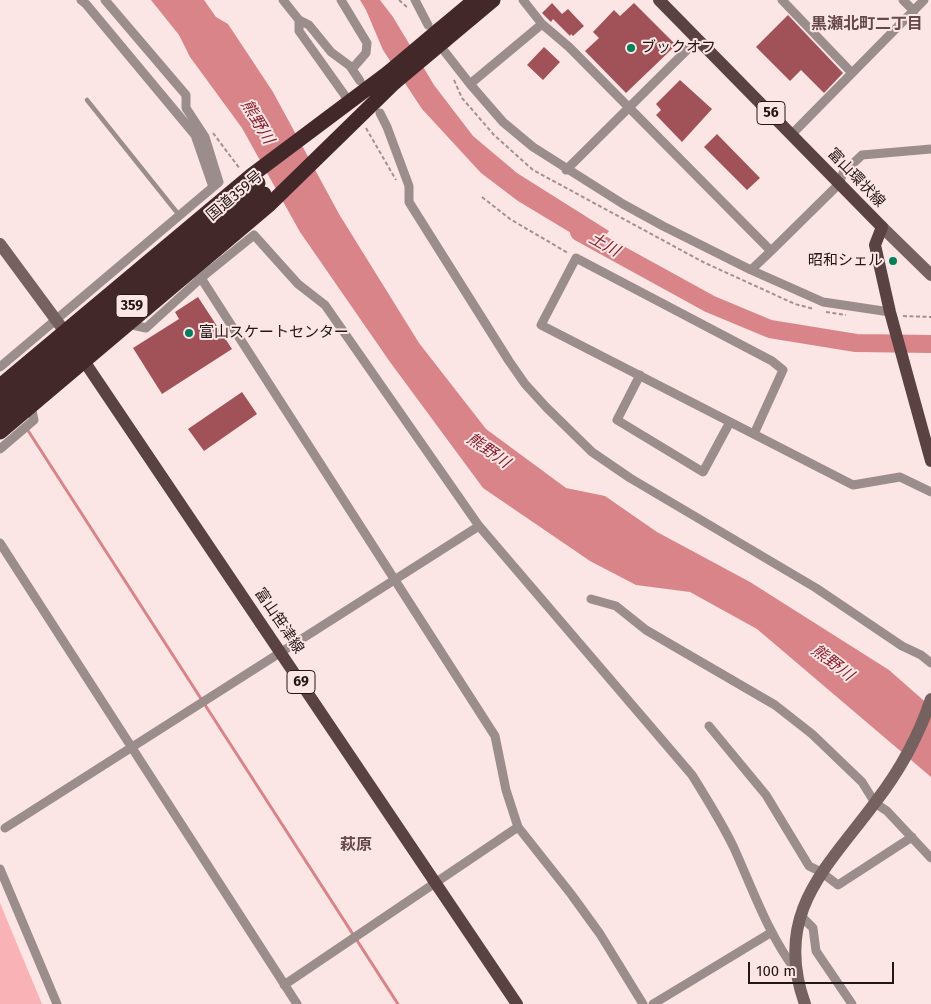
<!DOCTYPE html>
<html>
<head>
<meta charset="utf-8">
<style>
	body { margin:0 }
	#map { position:relative; width:931px; height:1004px; overflow:hidden; background:#fce5e5; font-family:"Fira Sans",sans-serif }
	canvas { display:block }
	.scale { position:absolute; left:748px; top:962px; width:146px; height:22px; box-sizing:border-box; border:2px solid #231617; border-top:0; padding-left:6px; font-size:15px; line-height:18px; white-space:nowrap; color:#231617; -webkit-text-stroke:4px #fce5e5; paint-order:stroke }
</style>
</head>
<body>
<div id="map">
<canvas width="931" height="1004"></canvas>
<div class="scale">100 m</div>
</div>
<script>
const g = document.querySelector('canvas').getContext('2d');
g.lineJoin = 'round';
function fillPath(path, color) {
  g.fillStyle = color;
  g.fill(path, 'evenodd');
}
function trace(path, color, width, dash) {
  g.strokeStyle = color;
  g.lineWidth = width;
  g.lineCap = dash ? 'butt' : 'round';
  g.setLineDash(dash || []);
  g.stroke(path);
}
function drawText(font, color, halo, rows, align = 'center') {
  g.font = font + ' "Fira Sans","Noto Sans JP",sans-serif';
  g.lineWidth = 4;
  g.setLineDash([]);
  g.textBaseline = 'middle';
  g.strokeStyle = halo;
  g.fillStyle = color;
  for (const [text, x, y, turn = 0] of rows) {
    g.save();
    g.translate(x, y);
    g.rotate((+turn || 0) * Math.PI / 180);
    g.textAlign = isNaN(turn) ? turn : align;
    if (halo) g.strokeText(text, 0, 0);
    g.fillText(text, 0, 0);
    g.restore();
  }
}
fillPath(new Path2D(`
	M 0,903 L 42,1004 L 0,1004 Z`), '#f9b2b5');
fillPath(new Path2D(`
	M 151,0 L 204,0 L 216,17 L 228,24 L 273,92 L 339,214 L 419,343 L 486,429 L 566,488 L 605,496 L 657,532 L 750,582 L 889,670 L 931,707 L 931,777 L 757,629 L 690,592 L 636,585 L 590,561 L 483,488 L 390,362 L 300,232 L 242,128 L 190,57 L 179,35 Z
	M 360,0 L 380,0 L 393,17 L 434,85 L 473,136 L 517,173 L 609,231 L 596,248 L 518,201 L 481,173 L 422,109 L 383,50 L 366,10 Z`), '#d98488');
trace(new Path2D(`
	M 27,429 L 398,1004`), '#d98488', 3);
trace(new Path2D(`
	M 579,232 L 710,304 L 770,329 L 856,343 L 931,344`), '#d98488', 18);
fillPath(new Path2D(`
	M 552,3 L 562,14 L 568,9 L 584,26 L 573,36 L 571,34 L 570,36 L 553,19 L 551,22 L 542,13 Z
	M 634,3 L 676,45 L 626,93 L 585,51 L 599,38 L 593,32 L 614,10 L 620,16 Z
	M 788,15 L 843,73 L 824,93 L 801,70 L 790,81 L 756,47 Z
	M 544,47 L 560,62 L 543,80 L 527,65 Z
	M 680,80 L 712,109 L 682,142 L 656,115 L 661,110 L 656,104 Z
	M 717,134 L 760,178 L 747,190 L 704,147 Z
	M 198,297 L 232,349 L 162,394 L 133,348 L 179,319 L 175,312 Z
	M 242,392 L 257,414 L 204,451 L 188,429 Z`), '#a15258');
trace(new Path2D(`
	M 399,0 L 408,8
	M 454,80 L 462,98 L 494,135 L 533,170 L 703,262 L 795,304 L 814,309
	M 366,128 L 396,180
	M 213,133 L 240,169
	M 482,197 L 510,219 L 568,253
	M 826,312 L 846,315
	M 903,316 L 931,317`), '#a39091', 2, [4, 2.5]);
trace(new Path2D(`
	M 87,100 L 179,215`), '#9c8d8d', 4.5);
trace(new Path2D(`
	M 81,0 L 86,4 L 195,135 L 213,187
	M 283,0 L 299,20 L 309,25 L 331,52 L 350,66 L 360,81
	M 341,0 L 367,43 L 366,53 L 352,69
	M 415,0 L 428,25
	M 523,0 L 542,24 L 569,47 L 771,251 L 839,184 L 843,173 L 862,155 L 931,149
	M 782,0 L 852,73
	M 903,0 L 914,11
	M 299,20 L 299,31 L 346,97
	M 445,52 L 470,84 L 503,122 L 533,147 L 623,204 L 663,226 L 751,270 L 823,302 L 890,312
	M 470,84 L 542,24
	M 380,113 L 387,127 L 409,186 L 409,202 L 509,361 L 525,384 L 547,408 L 592,452 L 630,478 L 816,588 L 902,646 L 921,655 L 931,663
	M 792,134 L 924,0
	M 566,170 L 698,39
	M 751,270 L 771,251
	M 201,278 L 495,736 L 506,790 L 518,827 L 571,894 L 600,934 L 643,1004
	M 127,324 L 146,328 L 201,278 L 254,235 L 298,284 L 325,305 L 479,526 L 692,775 C 707,799 722,823 734,848 C 753,890 768,934 796,971
	M 0,367 L 219,182 L 205,137 L 186,108 L 186,95 L 105,0
	M 640,375 L 617,420 L 703,472 L 730,422
	M 754,434 L 783,370 L 772,361 L 576,258 L 541,325 L 853,485 L 900,477 L 931,492
	M 0,449 L 34,420 L 31,406
	M 0,543 L 297,1004
	M 591,599 L 616,606 L 646,630 L 775,705 L 812,734 L 862,782 L 875,803 L 887,811 L 931,858
	M 709,726 L 766,795 L 809,866 L 821,872 L 838,885 L 912,837
	M 5,828 L 479,526
	M 0,869 L 57,1004
	M 801,916 L 813,928 L 816,951 L 852,1004
	M 284,985 L 518,827
	M 653,1004 L 772,932`), '#9c8d8d', 9);
trace(new Path2D(`
	M 882,227 L 931,275
	M 0,244 L 65,332
	M 805,1004 C 772,912 828,867 877,800 C 900,770 919,735 931,699`), '#766161', 12);
trace(new Path2D(`
	M 659,0 L 882,227 L 875,245 L 890,312 L 931,461
	M 80,355 L 517,1004`), '#5b4242', 12);
trace(new Path2D(`
	M 439,30 L 475,0
	M 444,41 L 493,0
	M 0,386 L 252,175 L 388,73
	M 0,432 L 270,204 L 395,82`), '#432829', 15);
trace(new Path2D(`
	M 388,73 L 439,30
	M 395,82 L 444,41
	M 0,401 L 258,183
	M 0,418 L 264,194`), '#432829', 15);
for (const [x, y, r, color] of [
	[631,48,5,"#037f5e"],
	[893,261,5,"#037f5e"],
	[189,333,5,"#037f5e"]
]) {
  const dot = new Path2D();
  dot.arc(x, y, r, 0, 2 * Math.PI);
  g.fillStyle = color;
  g.fill(dot);
  trace(dot, '#fce5e5', 2);
}
for (const [x, y, w] of [
	[771,113,28],
	[132,306,32],
	[301,682,28]
]) {
  const box = new Path2D();
  box.roundRect(x - w / 2, y - 11.5, w, 23, 4);
  g.fillStyle = '#fce5e5';
  g.fill(box);
  trace(box, '#231617', 1);
}
drawText('bold 14px', '#231617', null, [
	["56",771,113],
	["359",132,306],
	["69",301,682]
]);
drawText('15px', '#231617', '#fce5e5', [
	["ブックオフ",641,48],
	["昭和シェル",883,261,"right"],
	["富山スケートセンター",199,333]
], 'left');
drawText('15px', '#231617', '#fce5e5', [
	["富山環状線",856,178,46],
	["国道359号",235,196,-40],
	["富山笹津線",279,621,56]
]);
drawText('bold 16px', '#654849', '#fce5e5', [
	["黒瀬北町二丁目",867,25],
	["萩原",356,846]
]);
drawText('italic 16px', '#852130', '#fce5e5', [
	["熊野川",257,122,59],
	["土川",604,245,29],
	["熊野川",488,451,35],
	["熊野川",832,663,37]
]);
</script>
</body>
</html>
